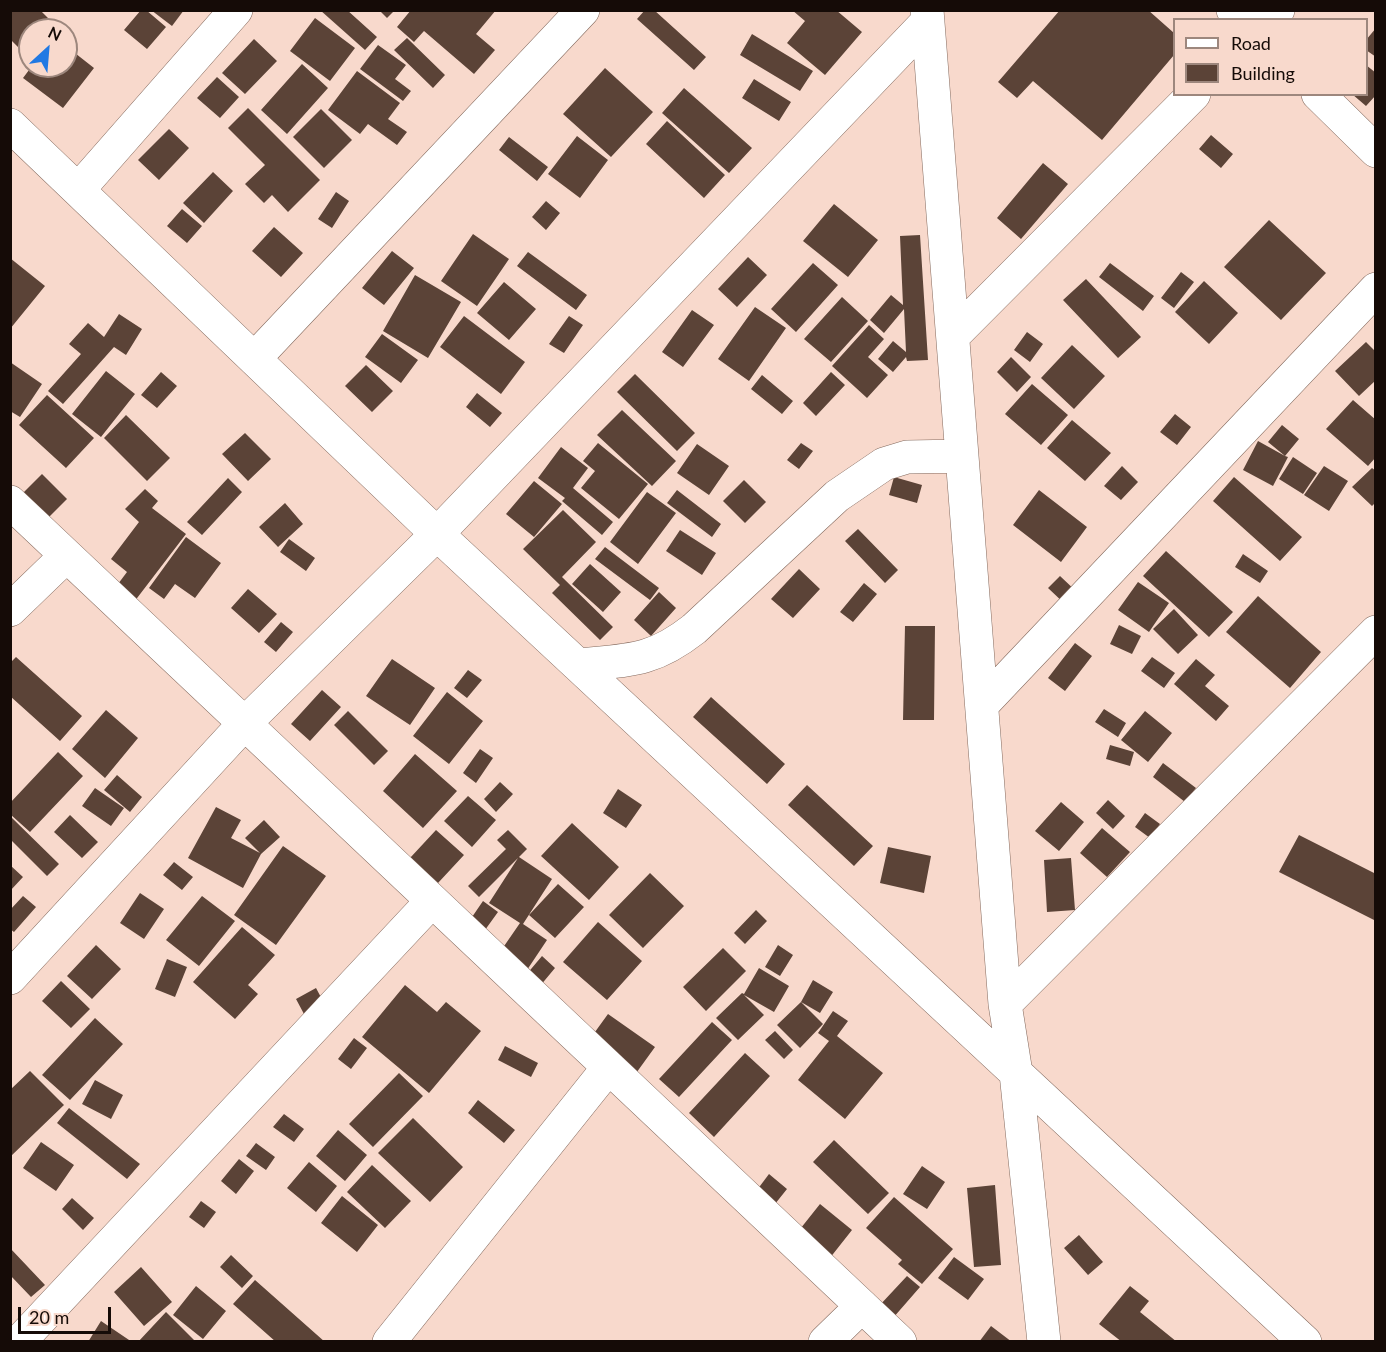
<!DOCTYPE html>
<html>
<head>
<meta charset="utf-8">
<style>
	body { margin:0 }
	#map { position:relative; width:1386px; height:1352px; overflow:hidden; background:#f8d9cc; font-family:Lato,sans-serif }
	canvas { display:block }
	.frame { position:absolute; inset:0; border:12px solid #150b07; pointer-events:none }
	.legend { position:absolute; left:1173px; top:18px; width:195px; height:78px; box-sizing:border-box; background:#f8d9cc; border:2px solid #9d877d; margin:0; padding:8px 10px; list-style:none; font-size:18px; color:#150b07 }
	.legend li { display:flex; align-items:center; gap:12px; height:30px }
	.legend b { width:30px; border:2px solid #9d877d }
	.north { position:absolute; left:18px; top:18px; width:60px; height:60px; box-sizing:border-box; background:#f8d9cc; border:2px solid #9d877d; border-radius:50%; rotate:26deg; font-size:16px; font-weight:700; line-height:24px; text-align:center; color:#150b07 }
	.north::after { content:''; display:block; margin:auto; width:21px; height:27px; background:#2179e3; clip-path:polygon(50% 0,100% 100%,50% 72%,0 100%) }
	.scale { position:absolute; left:18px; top:1307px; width:93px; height:27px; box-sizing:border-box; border:3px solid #150b07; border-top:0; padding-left:8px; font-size:18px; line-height:21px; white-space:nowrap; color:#150b07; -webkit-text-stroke:4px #f8d9cc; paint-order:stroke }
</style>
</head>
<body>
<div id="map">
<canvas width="1386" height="1352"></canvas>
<div class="frame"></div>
<ul class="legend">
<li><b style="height:8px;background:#fff"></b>Road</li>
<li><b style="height:16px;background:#5b4337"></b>Building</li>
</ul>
<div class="north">N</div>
<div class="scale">20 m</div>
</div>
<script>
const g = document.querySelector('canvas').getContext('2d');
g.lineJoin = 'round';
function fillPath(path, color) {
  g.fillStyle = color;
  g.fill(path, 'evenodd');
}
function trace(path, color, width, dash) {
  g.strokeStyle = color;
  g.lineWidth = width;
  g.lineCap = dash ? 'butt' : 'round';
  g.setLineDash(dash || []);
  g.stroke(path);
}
fillPath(new Path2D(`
	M 12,10 L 40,10 L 49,19 L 37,30 L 30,30 L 30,37 L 19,48 L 10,39 Z
	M 141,10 L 146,10 L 166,27 L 147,49 L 124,30 Z
	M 151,10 L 184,10 L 172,26 Z
	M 320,10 L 347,10 L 377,37 L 365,50 Z
	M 379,10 L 395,10 L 387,18 Z
	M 411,10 L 496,10 L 476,34 L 495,50 L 474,74 L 424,31 L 414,42 L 397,27 Z
	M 645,10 L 654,10 L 706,57 L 694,70 L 637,19 Z
	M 792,10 L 836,10 L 862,32 L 825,75 L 787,43 L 805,21 Z
	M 1060,10 L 1148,10 L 1174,33 L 1174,55 L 1102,140 L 1033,81 L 1017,98 L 998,82 Z
	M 315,18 L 355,48 L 330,81 L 290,51 Z
	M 1376,28 L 1376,57 L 1366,50 L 1366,40 Z
	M 752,34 L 813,71 L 800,91 L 740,55 Z
	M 407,38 L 445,75 L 433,88 L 394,50 Z
	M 254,39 L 277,61 L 245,94 L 222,73 Z
	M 378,45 L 406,65 L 395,79 L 411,91 L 403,101 L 360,69 Z
	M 66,46 L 94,68 L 63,108 L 23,78 L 32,66 L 66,66 Z
	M 302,64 L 328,88 L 287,134 L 261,110 Z
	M 1366,65 L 1376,73 L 1376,95 L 1366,106 L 1352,94 L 1366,94 Z
	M 605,68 L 653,112 L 611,157 L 563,114 Z
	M 357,71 L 400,103 L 388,119 L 407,132 L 397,145 L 368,124 L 360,134 L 328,110 Z
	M 217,77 L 239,97 L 220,118 L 197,98 Z
	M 754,79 L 791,102 L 779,121 L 742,98 Z
	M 684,88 L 752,148 L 729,173 L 662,113 Z
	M 248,108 L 320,180 L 288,212 L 272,195 L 264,203 L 245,184 L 265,165 L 228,128 Z
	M 321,109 L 352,140 L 324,168 L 293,137 Z
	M 667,121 L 725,175 L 704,198 L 646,144 Z
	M 169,129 L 189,148 L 159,180 L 138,160 Z
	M 1211,135 L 1233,154 L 1221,168 L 1199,149 Z
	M 577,136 L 608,160 L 580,198 L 548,174 Z
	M 509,137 L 548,167 L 537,181 L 499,150 Z
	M 1043,163 L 1068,184 L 1021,239 L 997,218 Z
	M 213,172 L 233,191 L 204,223 L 183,203 Z
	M 336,192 L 349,201 L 332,228 L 318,219 Z
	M 546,201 L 560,213 L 546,230 L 532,217 Z
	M 834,204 L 878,240 L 848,277 L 803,241 Z
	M 182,209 L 202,226 L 187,243 L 167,226 Z
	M 1269,220 L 1326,273 L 1281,320 L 1224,267 Z
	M 274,227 L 303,253 L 281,277 L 252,251 Z
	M 473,234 L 509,259 L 477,306 L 441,281 Z
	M 920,235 L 928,360 L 907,361 L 906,357 L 893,372 L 878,359 L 893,341 L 906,352 L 904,309 L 884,333 L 870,320 L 891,295 L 903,305 L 900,236 Z
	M 392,251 L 414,268 L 384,305 L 362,288 Z
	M 528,252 L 587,295 L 576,310 L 517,266 Z
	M 748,257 L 767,275 L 737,307 L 718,289 Z
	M 10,258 L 45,286 L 10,329 Z
	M 813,263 L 838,285 L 796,332 L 771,309 Z
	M 1110,263 L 1154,296 L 1143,311 L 1099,277 Z
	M 1181,272 L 1194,282 L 1174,308 L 1161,298 Z
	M 415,275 L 461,302 L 428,358 L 383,331 Z
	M 1086,279 L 1141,337 L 1118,358 L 1063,300 Z
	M 1204,281 L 1238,313 L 1209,344 L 1175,312 Z
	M 504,282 L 536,309 L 509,340 L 477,313 Z
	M 842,297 L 868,321 L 831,362 L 804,339 Z
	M 755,307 L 786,328 L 749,381 L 718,359 Z
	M 692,310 L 714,325 L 683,367 L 662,352 Z
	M 119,314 L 142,329 L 126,355 L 114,347 L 63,404 L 48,391 L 81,354 L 69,344 L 88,323 L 104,337 Z
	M 464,316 L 525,362 L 501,394 L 440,347 Z
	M 569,316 L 583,325 L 564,353 L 549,344 Z
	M 869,325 L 884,339 L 868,357 L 888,375 L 867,398 L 832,366 Z
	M 1027,332 L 1043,344 L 1030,362 L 1014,350 Z
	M 382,334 L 418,360 L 401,383 L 365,357 Z
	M 1366,342 L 1376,352 L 1376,380 L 1359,396 L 1335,371 Z
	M 1072,345 L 1105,376 L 1074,409 L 1041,378 Z
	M 1011,357 L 1031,377 L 1017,392 L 997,372 Z
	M 10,362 L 42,384 L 20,417 L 10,411 Z
	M 366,365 L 393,391 L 372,412 L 345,386 Z
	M 106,371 L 135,394 L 101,437 L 72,414 Z
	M 161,372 L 177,386 L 157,408 L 141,395 Z
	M 831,372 L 845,385 L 816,416 L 803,403 Z
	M 635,374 L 695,433 L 677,451 L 617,392 Z
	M 762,375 L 793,401 L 782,414 L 751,389 Z
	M 1032,384 L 1068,415 L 1041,445 L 1005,414 Z
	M 477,393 L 502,413 L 490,427 L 466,407 Z
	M 47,395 L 94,438 L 66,468 L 19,425 Z
	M 1353,400 L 1376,420 L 1376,457 L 1368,466 L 1326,429 Z
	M 622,410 L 676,461 L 652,486 L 597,435 Z
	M 1175,414 L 1191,427 L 1177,445 L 1160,432 Z
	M 126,415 L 170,458 L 147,481 L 104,438 Z
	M 1072,420 L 1111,453 L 1085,481 L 1047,448 Z
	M 1282,425 L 1299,439 L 1285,456 L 1288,457 L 1273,486 L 1243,470 L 1258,441 L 1285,456 L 1268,442 Z
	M 245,433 L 271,459 L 248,481 L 222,454 Z
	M 598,443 L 648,484 L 619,519 L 581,488 L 595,471 L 583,461 Z
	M 801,443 L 813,451 L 799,469 L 787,460 Z
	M 697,444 L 729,466 L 709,495 L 677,473 Z
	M 561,447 L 588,468 L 573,488 L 613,522 L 602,535 L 562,501 L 565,498 L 538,478 Z
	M 1293,457 L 1317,473 L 1303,494 L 1279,479 Z
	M 1122,466 L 1138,482 L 1121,500 L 1104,486 Z
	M 1324,466 L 1348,481 L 1329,511 L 1304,495 Z
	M 1372,468 L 1376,471 L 1376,502 L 1372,506 L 1352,487 Z
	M 42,474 L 67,499 L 48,518 L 23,493 Z
	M 894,477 L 922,485 L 917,503 L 889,495 Z
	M 1234,477 L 1302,537 L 1280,561 L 1213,501 Z
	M 228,478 L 242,492 L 202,535 L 187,522 Z
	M 744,480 L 766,502 L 745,523 L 723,501 Z
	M 534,481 L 562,504 L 534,537 L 506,514 Z
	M 145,489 L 158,501 L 152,508 L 186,534 L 131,606 L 112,592 L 127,572 L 111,559 L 139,522 L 125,509 Z
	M 677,490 L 721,524 L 712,537 L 667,503 Z
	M 1039,490 L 1087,527 L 1061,562 L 1013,525 Z
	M 647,492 L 676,513 L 638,564 L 610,542 Z
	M 285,503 L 303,524 L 278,547 L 259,527 Z
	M 563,510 L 596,542 L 562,577 L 613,627 L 600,640 L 552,593 L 560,585 L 523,549 Z
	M 858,529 L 898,570 L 885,583 L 845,541 Z
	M 680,530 L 716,553 L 702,575 L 666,551 Z
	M 186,537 L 221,563 L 195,598 L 175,584 L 164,599 L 149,588 Z
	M 289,539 L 315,558 L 306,571 L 280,552 Z
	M 605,547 L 659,588 L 650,600 L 595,559 Z
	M 1166,551 L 1233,612 L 1209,637 L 1143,576 Z
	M 1243,554 L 1268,571 L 1260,583 L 1235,567 Z
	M 590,564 L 621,592 L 603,612 L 572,584 Z
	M 799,569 L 820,589 L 793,618 L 771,599 Z
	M 1060,576 L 1078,593 L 1066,605 L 1048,588 Z
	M 1138,582 L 1169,603 L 1149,632 L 1118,610 Z
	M 864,583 L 877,594 L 853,622 L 840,612 Z
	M 248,589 L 277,614 L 259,633 L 231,608 Z
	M 659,592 L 676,608 L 651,636 L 634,620 Z
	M 1258,596 L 1321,652 L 1290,688 L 1226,632 Z
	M 1174,609 L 1198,635 L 1178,654 L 1153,629 Z
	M 281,622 L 293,632 L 276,652 L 264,642 Z
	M 1119,625 L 1141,636 L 1132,654 L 1110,644 Z
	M 905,626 L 935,626 L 934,720 L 903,720 Z
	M 1075,643 L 1092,656 L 1065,691 L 1048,678 Z
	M 16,657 L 82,716 L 60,741 L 10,696 L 10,663 Z
	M 1152,657 L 1175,673 L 1164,688 L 1141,671 Z
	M 392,659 L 435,688 L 410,725 L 366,696 Z
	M 1196,659 L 1215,675 L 1205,686 L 1229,706 L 1216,721 L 1174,684 Z
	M 468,670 L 482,680 L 467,698 L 454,688 Z
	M 322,690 L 341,707 L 310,741 L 291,724 Z
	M 447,692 L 483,721 L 449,764 L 413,736 Z
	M 711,697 L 785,764 L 767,784 L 693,717 Z
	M 1104,709 L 1126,723 L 1118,737 L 1095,722 Z
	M 106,710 L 138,738 L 105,778 L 72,749 Z
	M 348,711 L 388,751 L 374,765 L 334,725 Z
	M 1145,711 L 1172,733 L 1148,762 L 1121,740 Z
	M 1110,745 L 1134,752 L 1130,766 L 1106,759 Z
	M 480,749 L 493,758 L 476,783 L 463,773 Z
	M 58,752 L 83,776 L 30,832 L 10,814 L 10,803 Z
	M 415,754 L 457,791 L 423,828 L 383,791 Z
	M 1163,763 L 1196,788 L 1185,802 L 1153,777 Z
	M 117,775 L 142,797 L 130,812 L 104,790 Z
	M 500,782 L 513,794 L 496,812 L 484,799 Z
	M 807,785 L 873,846 L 854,866 L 788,805 Z
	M 95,788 L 124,808 L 111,826 L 82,806 Z
	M 618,789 L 642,805 L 626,828 L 603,813 Z
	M 468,796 L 496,820 L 472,847 L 444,821 Z
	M 1108,800 L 1125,816 L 1113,829 L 1096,813 Z
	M 1061,802 L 1084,822 L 1059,851 L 1035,831 Z
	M 216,807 L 241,820 L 231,838 L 260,853 L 245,838 L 264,820 L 280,837 L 261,854 L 243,888 L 188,858 Z
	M 1145,813 L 1160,824 L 1150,838 L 1135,827 Z
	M 70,815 L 98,842 L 82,858 L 54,832 Z
	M 10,816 L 59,864 L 47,876 L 10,839 Z
	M 572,823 L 619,867 L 589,900 L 541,856 Z
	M 1102,828 L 1130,852 L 1107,877 L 1080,853 Z
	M 436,830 L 464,855 L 438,883 L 410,858 Z
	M 508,830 L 527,849 L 519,857 L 552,879 L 523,924 L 547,940 L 527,970 L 500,952 L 520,923 L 489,903 L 518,858 L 479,897 L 468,886 L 506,849 L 497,840 Z
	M 1299,835 L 1376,874 L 1376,921 L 1279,872 Z
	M 283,846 L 326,876 L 276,945 L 234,915 Z
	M 888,847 L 931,856 L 924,893 L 880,883 Z
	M 1071,858 L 1075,910 L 1047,912 L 1044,860 Z
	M 174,862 L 193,877 L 182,890 L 163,875 Z
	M 10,865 L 23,877 L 10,891 Z
	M 650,873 L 684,906 L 643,948 L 609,915 Z
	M 558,884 L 584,907 L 555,938 L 529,915 Z
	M 140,893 L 164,909 L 144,939 L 120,923 Z
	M 23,896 L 36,907 L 14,932 L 10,929 L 10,910 Z
	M 202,896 L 235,921 L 199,966 L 166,940 Z
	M 483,901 L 498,912 L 485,930 L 470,920 Z
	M 756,910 L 767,921 L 745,944 L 734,933 Z
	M 598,922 L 642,961 L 607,1000 L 563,962 Z
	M 242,927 L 275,955 L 248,985 L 258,994 L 235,1019 L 193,982 Z
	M 96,945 L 121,969 L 92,999 L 67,976 Z
	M 778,945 L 793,955 L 780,976 L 765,967 Z
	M 723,948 L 746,971 L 706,1011 L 683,987 Z
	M 542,956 L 555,968 L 540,986 L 526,975 Z
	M 167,959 L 187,967 L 175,997 L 155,989 Z
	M 759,968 L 789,986 L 774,1012 L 744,995 L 764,1015 L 738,1040 L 716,1018 L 742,993 L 744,994 Z
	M 813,980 L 833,992 L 820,1013 L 801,1002 L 823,1024 L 800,1048 L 777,1025 L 801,1002 Z
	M 61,981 L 90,1009 L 71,1028 L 42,1001 Z
	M 405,985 L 437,1012 L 446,1002 L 481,1031 L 429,1093 L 362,1037 Z
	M 316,988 L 324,1003 L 304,1014 L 296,999 Z
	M 833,1011 L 848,1021 L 837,1036 L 883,1073 L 845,1119 L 798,1080 L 829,1041 L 818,1033 Z
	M 608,1014 L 655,1047 L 634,1076 L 587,1043 Z
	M 95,1018 L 123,1044 L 70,1100 L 42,1075 Z
	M 712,1022 L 732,1040 L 679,1097 L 659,1079 Z
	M 775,1031 L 793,1050 L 784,1059 L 765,1040 Z
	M 354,1038 L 367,1048 L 351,1069 L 338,1059 Z
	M 505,1046 L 538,1063 L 531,1077 L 498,1060 Z
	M 745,1053 L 770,1076 L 714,1137 L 689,1113 Z
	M 30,1071 L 64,1105 L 10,1157 L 10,1090 Z
	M 399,1073 L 423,1096 L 373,1147 L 349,1124 Z
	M 95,1080 L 123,1095 L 111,1119 L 82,1104 Z
	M 478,1100 L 515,1130 L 504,1143 L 468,1113 Z
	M 69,1108 L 140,1164 L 127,1179 L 57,1123 Z
	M 284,1114 L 304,1129 L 294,1142 L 273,1127 Z
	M 413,1118 L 463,1167 L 430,1202 L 378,1153 Z
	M 338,1130 L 367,1155 L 345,1181 L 316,1156 Z
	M 834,1140 L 889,1193 L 868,1214 L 813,1162 Z
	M 41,1142 L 74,1165 L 56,1191 L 23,1168 Z
	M 256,1143 L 275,1157 L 266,1170 L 246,1156 Z
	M 239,1159 L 254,1171 L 236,1194 L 221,1181 Z
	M 309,1162 L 337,1186 L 316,1212 L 287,1188 Z
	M 372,1165 L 411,1201 L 385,1228 L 347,1192 Z
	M 922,1166 L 945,1182 L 927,1209 L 903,1194 Z
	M 769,1174 L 787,1189 L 775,1204 L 757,1190 Z
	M 995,1185 L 1001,1265 L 974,1267 L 967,1188 Z
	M 342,1196 L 378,1225 L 357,1252 L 321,1223 Z
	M 894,1197 L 953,1249 L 922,1284 L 898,1264 L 902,1260 L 866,1228 Z
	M 72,1198 L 94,1218 L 83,1230 L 62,1209 Z
	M 201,1201 L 216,1212 L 204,1228 L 189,1217 Z
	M 820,1204 L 852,1230 L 822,1268 L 789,1243 Z
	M 1079,1235 L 1103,1262 L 1088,1275 L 1064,1248 Z
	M 10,1248 L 45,1285 L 31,1297 L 10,1275 Z
	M 231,1255 L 253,1276 L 242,1288 L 220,1267 Z
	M 954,1257 L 984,1279 L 968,1300 L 938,1278 Z
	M 141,1267 L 172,1302 L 144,1326 L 114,1292 Z
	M 907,1276 L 920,1287 L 893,1318 L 879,1306 Z
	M 255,1280 L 325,1342 L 276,1342 L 233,1304 Z
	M 196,1286 L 226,1311 L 203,1339 L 173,1315 Z
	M 1130,1286 L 1149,1301 L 1140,1312 L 1177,1342 L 1122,1342 L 1099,1324 Z
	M 166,1312 L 196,1342 L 138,1342 Z
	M 101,1321 L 132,1342 L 88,1342 Z
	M 991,1326 L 1012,1342 L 979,1342 Z`), '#5b4337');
const minor = new Path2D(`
	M 927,10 L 1005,1004 L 1016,1073 L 1044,1342
	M 1233,10 L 1242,20
	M 1269,20 L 1278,10
	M 1318,94 L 1376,151
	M 10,125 L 437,534 L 1305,1342
	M 79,189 L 236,10
	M 953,336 L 1194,94
	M 255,358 L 583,10
	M 10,502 L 900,1342
	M 10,610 L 66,556
	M 578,665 C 629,660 652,662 694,629 L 837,496 L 884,464 L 907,457 L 962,456
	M 982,705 L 1376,289
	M 10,978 L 244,724 L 437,534 L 928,21
	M 1005,1004 L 1376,632
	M 19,1342 L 431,902
	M 389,1342 L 608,1068
	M 825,1342 L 862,1306`);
trace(minor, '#846a5e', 34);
trace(minor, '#fff', 33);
</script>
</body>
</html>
